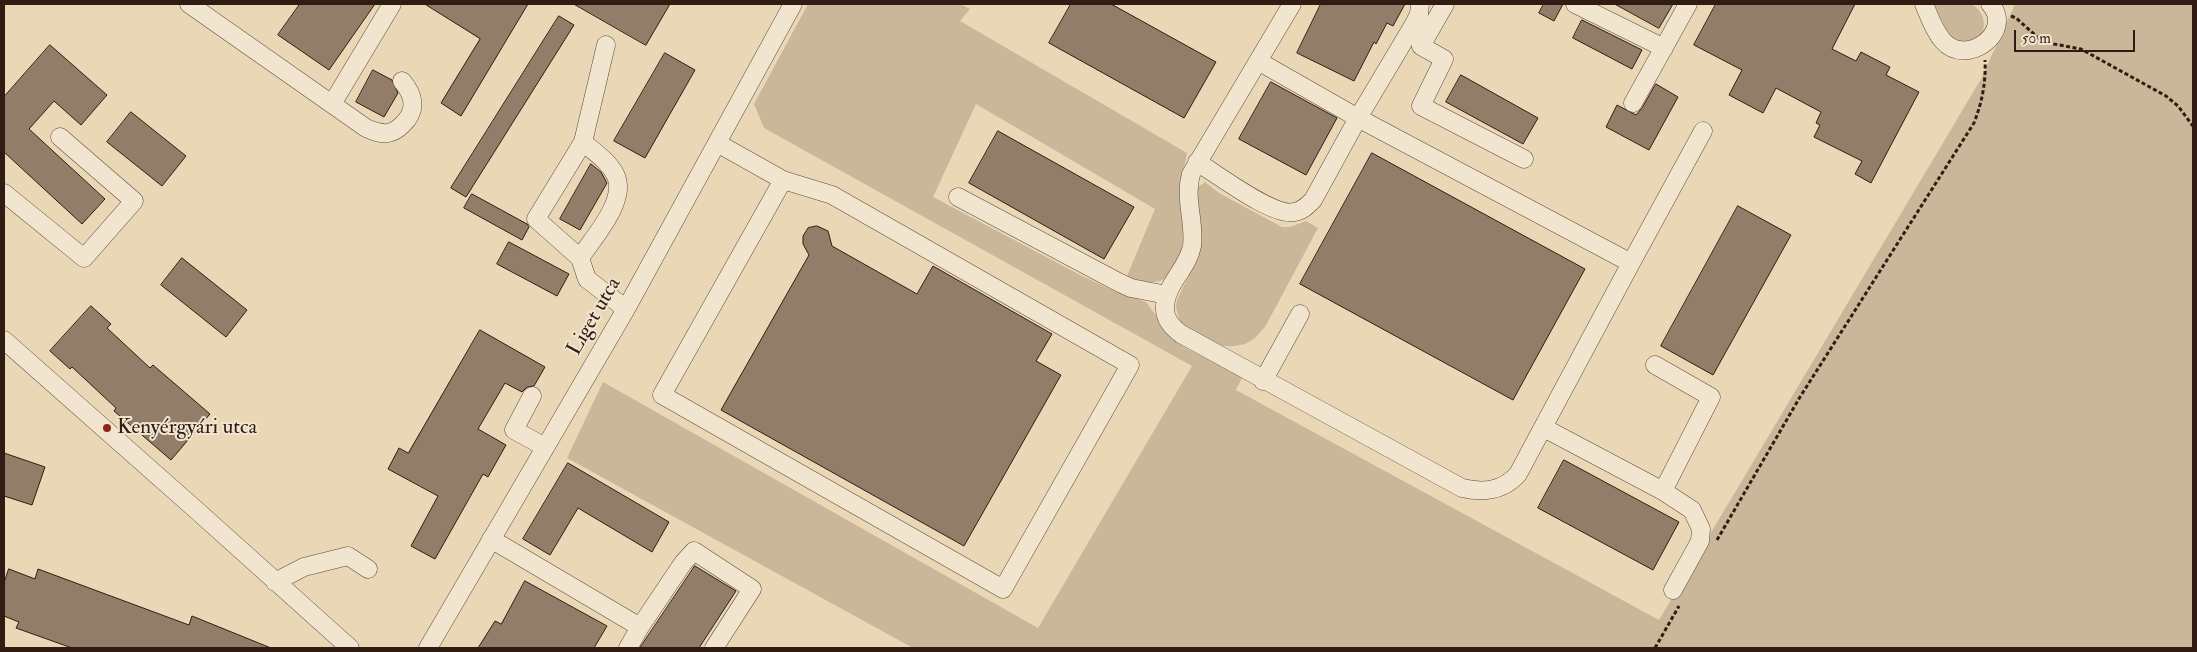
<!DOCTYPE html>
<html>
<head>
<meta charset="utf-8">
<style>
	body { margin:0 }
	#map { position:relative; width:2197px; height:652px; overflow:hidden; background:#e9d7b6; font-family:"IM FELL Double Pica",serif }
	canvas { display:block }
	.frame { position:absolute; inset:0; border:5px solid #311c13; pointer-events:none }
	.scale { position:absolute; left:2014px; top:30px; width:121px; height:22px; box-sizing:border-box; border:2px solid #311c13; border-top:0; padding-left:6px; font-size:15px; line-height:18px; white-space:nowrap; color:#311c13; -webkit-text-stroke:4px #f1e5d0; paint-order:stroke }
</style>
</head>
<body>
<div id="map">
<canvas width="2197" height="652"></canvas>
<div class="frame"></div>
<div class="scale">50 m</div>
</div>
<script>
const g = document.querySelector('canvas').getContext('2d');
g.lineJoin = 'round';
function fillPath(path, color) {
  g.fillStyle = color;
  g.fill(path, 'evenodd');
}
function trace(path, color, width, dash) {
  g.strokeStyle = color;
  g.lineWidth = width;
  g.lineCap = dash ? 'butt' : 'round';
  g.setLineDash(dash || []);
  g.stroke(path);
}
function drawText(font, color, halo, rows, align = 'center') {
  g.font = font + ' "IM FELL Double Pica",serif';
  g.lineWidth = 4;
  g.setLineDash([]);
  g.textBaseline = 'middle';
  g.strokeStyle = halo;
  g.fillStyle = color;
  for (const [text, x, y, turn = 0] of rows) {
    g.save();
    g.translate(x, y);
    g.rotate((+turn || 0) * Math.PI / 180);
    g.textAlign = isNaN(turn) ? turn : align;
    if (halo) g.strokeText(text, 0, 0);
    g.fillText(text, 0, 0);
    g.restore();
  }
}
fillPath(new Path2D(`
	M 808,4 L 960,4 L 970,9 L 960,21 L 1187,153 C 1185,164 1182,176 1182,187 C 1182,216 1189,243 1174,269 C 1162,288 1144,283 1127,276 L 1155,209 L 976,104 L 933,197 L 1082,276 L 1114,291 L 1146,302 L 1174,340 L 1187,349 L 1243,376 L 1236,390 L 1659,620 L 1981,79 L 2015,4 L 2193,4 L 2193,648 L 913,648 L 567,458 L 603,382 L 1038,628 L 1192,366 L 764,128 L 754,104 Z
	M 1929,4 L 1972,4 C 1986,14 1988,29 1976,42 L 1951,42 Z
	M 1205,182 L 1219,193 L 1282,227 L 1290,227 L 1306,221 L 1318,228 L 1265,327 L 1255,338 L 1245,344 L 1235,346 L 1223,346 L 1211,343 L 1186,328 L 1179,319 L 1176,307 L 1177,300 L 1196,261 L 1197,188 Z`), '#cab79a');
const building = new Path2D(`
	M 300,4 L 375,4 L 329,70 L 278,35 Z
	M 425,4 L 528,4 L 461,116 L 441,103 L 480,39 Z
	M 574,4 L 670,4 L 646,45 Z
	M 1071,4 L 1111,4 L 1216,62 L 1184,118 L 1049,43 Z
	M 1321,4 L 1405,4 L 1393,26 L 1387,23 L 1376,44 L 1374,42 L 1354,81 L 1297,53 Z
	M 1544,4 L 1563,4 L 1554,21 L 1539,13 Z
	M 1615,4 L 1673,4 L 1659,28 Z
	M 1716,4 L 1855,4 L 1832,49 L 1856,61 L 1861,52 L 1890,67 L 1886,75 L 1919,92 L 1871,183 L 1855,174 L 1862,161 L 1814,137 L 1820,125 L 1816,123 L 1821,112 L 1776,88 L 1763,113 L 1729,95 L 1742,70 L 1694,45 Z
	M 559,16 L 574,25 L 466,197 L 451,188 Z
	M 1582,20 L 1642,50 L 1632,69 L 1573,38 Z
	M 50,45 L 107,95 L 81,125 L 54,101 L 29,129 L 105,199 L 82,224 L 4,152 L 4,97 Z
	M 665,53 L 695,70 L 645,158 L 614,141 Z
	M 373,70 L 392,80 L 398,93 L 384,117 L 356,102 Z
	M 1461,75 L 1538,118 L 1523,144 L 1446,102 Z
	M 1271,82 L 1337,118 L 1306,175 L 1239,139 Z
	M 1656,84 L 1678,97 L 1649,150 L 1606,127 L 1617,105 L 1636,115 L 1642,108 Z
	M 131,112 L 186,156 L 162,186 L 107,142 Z
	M 998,131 L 1134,207 L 1104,259 L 969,183 Z
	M 1372,153 L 1585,269 L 1513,400 L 1300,284 Z
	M 591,164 L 601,172 L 607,183 L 580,230 L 560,219 Z
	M 472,194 L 527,224 L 529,227 L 522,240 L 464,208 Z
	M 1738,206 L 1791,235 L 1713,375 L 1661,346 Z
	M 817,226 L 828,231 L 832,246 L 917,294 L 933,266 L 1052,334 L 1036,361 L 1061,375 L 964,546 L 721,410 L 809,255 L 803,244 L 803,236 L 808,228 Z
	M 509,242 L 569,274 L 557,296 L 497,264 Z
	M 182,258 L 247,310 L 226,337 L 161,285 Z
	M 91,306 L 111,324 L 107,328 L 150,368 L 153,365 L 210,414 L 171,460 L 114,411 L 116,408 L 72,367 L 70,369 L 50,351 Z
	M 480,330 L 545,367 L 534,386 L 527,387 L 522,392 L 505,383 L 478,429 L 506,445 L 488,477 L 483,474 L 435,559 L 411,546 L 438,496 L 388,469 L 399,448 L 408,453 Z
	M 4,453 L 45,467 L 32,505 L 4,496 Z
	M 1564,460 L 1679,522 L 1653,570 L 1538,508 Z
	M 568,463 L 669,522 L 652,552 L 578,508 L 550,555 L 523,539 Z
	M 695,566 L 736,591 L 699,648 L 640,648 Z
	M 9,569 L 35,579 L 38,569 L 189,625 L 192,616 L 271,648 L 72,648 L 16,628 L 19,622 L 4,616 L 4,583 Z
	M 525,581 L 607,626 L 594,648 L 478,648 L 495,621 L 501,624 Z`);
fillPath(building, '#917d68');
trace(building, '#311c13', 1);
const minor = new Path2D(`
	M 189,4 L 366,128 C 373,131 380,134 388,133 C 394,132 398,129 402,125 C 417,111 415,96 402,81
	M 1292,4 L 1191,174 C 1184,199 1195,221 1192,246 C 1188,268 1166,284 1165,306 C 1164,319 1172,327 1181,334 L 1462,488 C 1484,493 1503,491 1518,474 L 1631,263
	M 1420,4 L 1419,14 L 1414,24 L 1358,118 L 1631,263 L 1703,131
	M 1445,4 L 1421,46 L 1444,59 L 1421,106 L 1524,159
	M 1575,4 L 1664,48
	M 1924,4 C 1929,16 1934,31 1943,41 C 1967,68 2015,31 1990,4
	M 606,45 L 583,142 L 536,219 L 580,258 L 587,279 L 626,309
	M 1633,103 L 1688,4
	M 332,104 L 392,4
	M 717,143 L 783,180 L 832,195 L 1130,365 L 1003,589 L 662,395 L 783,180
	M 1197,162 C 1217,174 1273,217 1294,212 C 1302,211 1307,206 1313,200 L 1358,118 L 1258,61
	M 4,193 L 84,258 L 134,201 L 60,137
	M 958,197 L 1118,282 L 1131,288 L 1167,295
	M 580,258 C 593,238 627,201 616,176 C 609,161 594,152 583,142
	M 4,340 L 194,508 L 350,648
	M 1655,365 L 1711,397 L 1663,491
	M 1263,381 L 1300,314
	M 532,396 L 514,430 L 545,447
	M 1544,428 L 1663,491 L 1692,510 L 1701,529 L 1700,541 L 1673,590
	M 491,539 L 640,627 L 628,648
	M 275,582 L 304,567 L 348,556 L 368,569
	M 640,627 L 683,563 L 694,551 L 752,589 L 714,648
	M 428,648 L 626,309 L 793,4`);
trace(minor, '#5f4b3c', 19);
trace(new Path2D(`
	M 2011,16 L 2016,18 L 2043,42 L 2081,49 L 2166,96 L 2178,106 L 2193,126
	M 1717,540 L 1800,397 L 1974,123 C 1982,102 1986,83 1985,60
	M 1655,648 L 1679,606`), '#311c13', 3, [4, 2.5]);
trace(minor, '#f1e5d0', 18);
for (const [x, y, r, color] of [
	[107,428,5,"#8f2418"]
]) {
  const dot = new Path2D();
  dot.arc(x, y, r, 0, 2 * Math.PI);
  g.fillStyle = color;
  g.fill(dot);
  trace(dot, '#f1e5d0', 2);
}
drawText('21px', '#311c13', '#f1e5d0', [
	["Liget utca",595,317,-60]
]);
drawText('21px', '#311c13', '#f1e5d0', [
	["Kenyérgyári utca",117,428]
], 'left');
</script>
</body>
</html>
